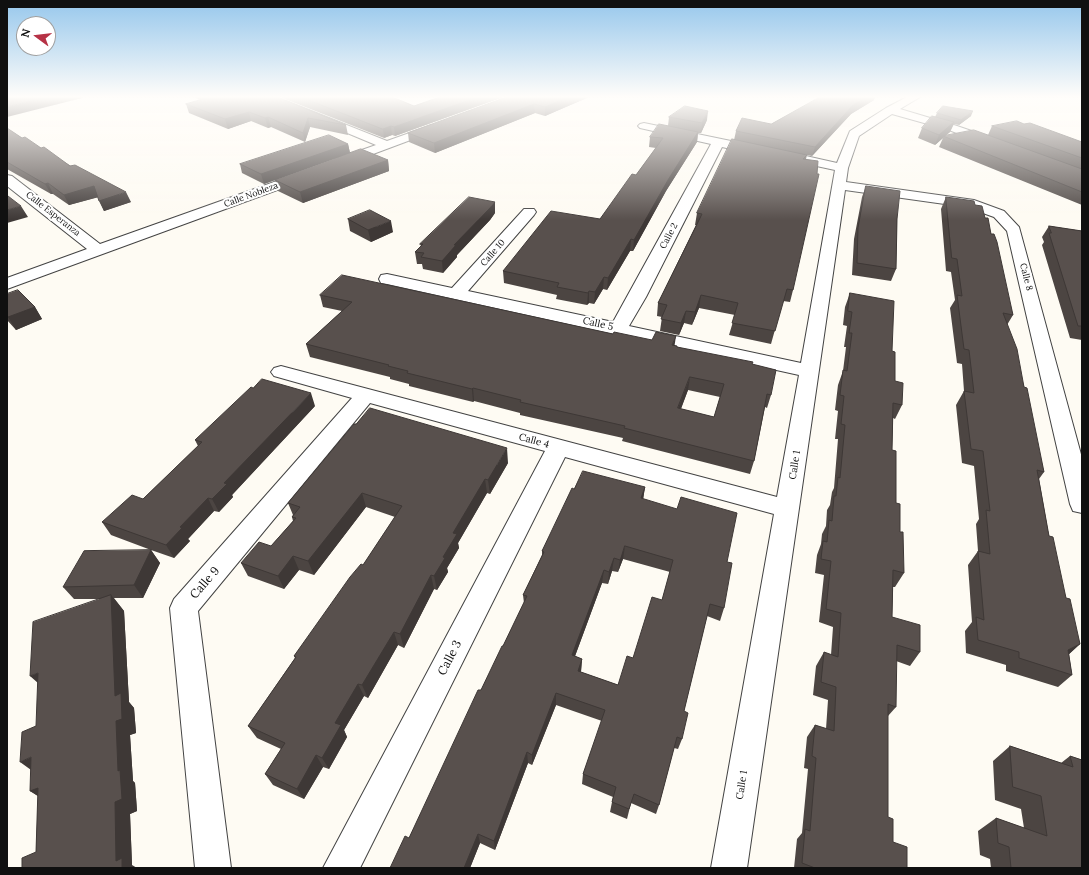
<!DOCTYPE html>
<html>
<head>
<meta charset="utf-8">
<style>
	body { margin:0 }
	#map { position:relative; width:1089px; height:875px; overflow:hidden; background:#fefbf3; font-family:Lora,serif }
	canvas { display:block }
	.frame { position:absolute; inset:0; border:8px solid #101010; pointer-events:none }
	.north { position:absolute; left:16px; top:16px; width:40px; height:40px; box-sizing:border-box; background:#fff; border:1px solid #9f9f9f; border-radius:50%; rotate:285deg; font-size:11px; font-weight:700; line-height:16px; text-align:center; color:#101010 }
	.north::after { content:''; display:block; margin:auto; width:14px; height:18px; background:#b63246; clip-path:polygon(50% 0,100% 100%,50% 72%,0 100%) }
</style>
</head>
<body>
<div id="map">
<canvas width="1089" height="875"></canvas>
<div class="frame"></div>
<div class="north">N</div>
</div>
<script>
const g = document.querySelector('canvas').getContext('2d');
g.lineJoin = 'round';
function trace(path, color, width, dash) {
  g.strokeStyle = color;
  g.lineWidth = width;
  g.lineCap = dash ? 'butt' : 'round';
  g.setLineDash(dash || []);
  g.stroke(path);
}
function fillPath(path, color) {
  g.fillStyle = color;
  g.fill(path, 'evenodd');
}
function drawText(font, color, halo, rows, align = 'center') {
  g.font = font + ' Lora,serif';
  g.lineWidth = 4;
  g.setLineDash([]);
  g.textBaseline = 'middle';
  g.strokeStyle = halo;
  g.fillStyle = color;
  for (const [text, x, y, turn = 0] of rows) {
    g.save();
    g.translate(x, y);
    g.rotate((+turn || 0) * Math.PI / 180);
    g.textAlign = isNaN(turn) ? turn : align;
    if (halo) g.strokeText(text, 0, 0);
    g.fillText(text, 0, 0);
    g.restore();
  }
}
const minor = new Path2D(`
	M 261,97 L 276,97 L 387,141 L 432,125 L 440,125 L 442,127 L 440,129 L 341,166 L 335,162 L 336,159 L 376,145 Z
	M 907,97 L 920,97 L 900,109 L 957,126 L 995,139 L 997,142 L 995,145 L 987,145 L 949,130 L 892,114 L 859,136 L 848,168 L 846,182 L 974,200 L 1004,211 L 1019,227 L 1082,458 L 1082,513 L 1073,511 L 1070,504 L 1007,231 L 994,217 L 966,207 L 845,190 L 747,868 L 711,868 L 774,514 L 565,457 L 360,868 L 323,868 L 545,451 L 370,403 L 198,611 L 231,868 L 195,868 L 170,608 L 174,599 L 352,398 L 274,376 L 271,372 L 274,368 L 281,366 L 777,497 L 799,375 L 387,284 L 381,283 L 379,279 L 381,275 L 387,274 L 452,288 L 524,209 L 534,209 L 536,212 L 534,215 L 468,291 L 613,322 L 711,144 L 640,128 L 638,126 L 640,124 L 644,123 L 731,141 L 737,145 L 731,149 L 722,147 L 646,297 L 629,326 L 801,363 L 835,170 L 784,159 L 782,156 L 788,152 L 837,163 L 850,131 L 886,108 Z
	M 305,171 L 310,172 L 312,175 L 310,178 L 7,289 L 7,278 L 87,249 L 7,186 L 7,175 L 12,176 L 100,244 Z`);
trace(minor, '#434343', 2);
fillPath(minor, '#fff');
fillPath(new Path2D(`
	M 194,97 L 277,97 L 346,125 L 348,135 L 310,127 L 305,142 L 271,127 L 268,128 L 251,121 L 228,129 L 189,113 L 186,104 L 200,100 Z
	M 280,97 L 392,97 L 414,106 L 440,97 L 503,97 L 395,136 L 392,135 L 384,138 Z
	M 507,97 L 589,97 L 545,116 L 535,113 L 435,153 L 409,142 L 408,133 Z
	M 874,100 L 851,114 L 812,156 L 807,155 L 806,159 L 793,290 L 790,302 L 783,301 L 771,344 L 729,335 L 735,315 L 699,308 L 692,325 L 684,323 L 679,335 L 660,331 L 662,317 L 657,316 L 658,303 L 696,225 L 695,225 L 697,213 L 734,140 L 736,131 L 771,124 Z
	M 937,113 L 971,116 L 959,125 L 954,124 L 950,132 L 945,136 L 988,135 L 992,126 L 1082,142 L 1082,205 L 939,147 L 943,138 L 935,145 L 918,138 L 922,128 L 935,117 Z
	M 669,117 L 707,120 L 701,133 L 698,133 L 697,142 L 666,191 L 633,251 L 630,251 L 607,290 L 603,289 L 594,304 L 589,303 L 587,305 L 556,299 L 557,295 L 504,283 L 503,271 L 600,219 L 636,175 L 656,148 L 649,147 L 650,137 L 668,126 Z
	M 7,128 L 22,138 L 41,148 L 131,202 L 104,211 L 98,197 L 69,205 L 53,194 L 51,194 L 7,169 Z
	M 348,144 L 350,153 L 264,184 L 242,173 L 240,164 Z
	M 388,160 L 389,171 L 303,203 L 278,191 L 275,180 Z
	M 866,186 L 897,219 L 896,269 L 891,281 L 852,275 L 854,239 L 862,197 Z
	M 946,197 L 975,205 L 985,218 L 991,234 L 1013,315 L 1007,325 L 1024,387 L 1044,472 L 1039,479 L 1049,536 L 1066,598 L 1080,644 L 1069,654 L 1072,675 L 1058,687 L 1006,671 L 1006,665 L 966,653 L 965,631 L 972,622 L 968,565 L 978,551 L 976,524 L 979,519 L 974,466 L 962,463 L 956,405 L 964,391 L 962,364 L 957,363 L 950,308 L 955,300 L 951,272 L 946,271 L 941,209 Z
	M 495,213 L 490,220 L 457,255 L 457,257 L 443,273 L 423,269 L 422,264 L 417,264 L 415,252 L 421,246 L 420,244 Z
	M 348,219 L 393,232 L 371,242 L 350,231 Z
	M 1049,226 L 1082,231 L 1082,340 L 1070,338 L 1042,245 L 1044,242 L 1042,237 Z
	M 850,293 L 892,351 L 895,381 L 902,405 L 895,419 L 893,418 L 892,450 L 896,503 L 900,532 L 904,573 L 895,587 L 893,587 L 892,617 L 920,652 L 910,666 L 896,661 L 896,707 L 888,716 L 888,817 L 893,842 L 907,868 L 794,868 L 797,839 L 802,833 L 808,769 L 804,768 L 807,737 L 815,725 L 826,729 L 828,700 L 813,695 L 816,666 L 824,652 L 831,655 L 833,627 L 819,622 L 824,575 L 815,573 L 817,555 L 821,544 L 822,534 L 826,526 L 827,510 L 830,505 L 832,492 L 834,488 L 838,439 L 835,439 L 838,411 L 835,410 L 838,385 L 843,371 L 846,347 L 844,347 L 847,326 L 843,325 L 845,307 Z
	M 7,294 L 35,307 L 42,319 L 16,330 L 7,320 Z
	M 320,295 L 613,334 L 674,345 L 677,347 L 752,364 L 771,395 L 767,408 L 765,407 L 754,461 L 750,474 L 622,441 L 623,438 L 520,415 L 520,413 L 474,401 L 473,402 L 409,386 L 409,384 L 390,379 L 390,377 L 310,357 L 306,344 L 342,311 L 323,307 ZM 688,390 L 720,397 L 714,417 L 681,409 Z
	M 315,406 L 232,495 L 233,497 L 219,512 L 214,511 L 188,539 L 190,541 L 174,558 L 151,550 L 160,563 L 143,598 L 114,598 L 124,611 L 129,702 L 134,708 L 136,733 L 130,735 L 133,781 L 135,783 L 137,811 L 130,814 L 132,865 L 36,852 L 38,796 L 30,791 L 36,726 L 100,599 L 74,599 L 63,587 L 151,550 L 111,535 L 102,522 L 143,499 L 198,446 L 195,440 Z
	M 508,463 L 490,494 L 487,493 L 458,543 L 459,548 L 447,568 L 448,572 L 437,590 L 434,589 L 404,648 L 398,645 L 368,698 L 364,696 L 344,730 L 347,737 L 329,769 L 323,767 L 304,799 L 273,785 L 265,774 L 281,749 L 257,738 L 248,726 L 295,658 L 294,656 L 363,565 L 395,517 L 366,507 L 314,575 L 299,570 L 284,589 L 248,576 L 241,563 L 271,546 L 293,521 L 292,517 L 293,515 L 288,503 Z
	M 645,487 L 643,499 L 727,562 L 724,608 L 720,621 L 707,616 L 684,711 L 682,739 L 678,749 L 674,748 L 659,805 L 656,814 L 631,803 L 627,819 L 610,812 L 613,797 L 582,784 L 583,774 L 602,721 L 556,705 L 532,765 L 528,763 L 495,850 L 480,843 L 470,868 L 390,868 L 409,838 L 481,690 L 503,646 L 524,603 L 523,595 L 542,555 L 542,551 L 574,489 ZM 623,559 L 670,572 L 662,600 L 633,658 L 618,685 L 581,672 L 582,659 L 575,656 L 602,583 L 608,584 L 612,571 L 618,572 Z
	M 1010,746 L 1061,763 L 1070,756 L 1082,760 L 1082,868 L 991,868 L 990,859 L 980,855 L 978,831 L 996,818 L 1024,828 L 1021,809 L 995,800 L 993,761 Z`), '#4c4542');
fillPath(new Path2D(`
	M 7,97 L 23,97 L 7,102 Z
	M 46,97 L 86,97 L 7,117 L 7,107 Z
	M 478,97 L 503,97 L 395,136 L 394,127 Z
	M 568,97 L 589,97 L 545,116 L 545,107 Z
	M 867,97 L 875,97 L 874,100 L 851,114 L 812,156 L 815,147 L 853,105 Z
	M 534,104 L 535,113 L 435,153 L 434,143 Z
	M 708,111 L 707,120 L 701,133 L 702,123 Z
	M 973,111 L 971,116 L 959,125 L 961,120 Z
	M 249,112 L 251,121 L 228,129 L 225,119 Z
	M 268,117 L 271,127 L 268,128 L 265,118 Z
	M 308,118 L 310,127 L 305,142 L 303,133 Z
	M 954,122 L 950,132 L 944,137 L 943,136 L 943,138 L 935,145 L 939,135 Z
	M 391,126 L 392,135 L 384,138 L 383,129 Z
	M 698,132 L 697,142 L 666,191 L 633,251 L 634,240 L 668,180 Z
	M 348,144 L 350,153 L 264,184 L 261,174 Z
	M 388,160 L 389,171 L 303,203 L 300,192 Z
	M 48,183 L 53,194 L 51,194 L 45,184 Z
	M 94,186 L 99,197 L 69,205 L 64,195 Z
	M 126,192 L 131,202 L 104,211 L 99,201 Z
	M 495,202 L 495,213 L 490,220 L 457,255 L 457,257 L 443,273 L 442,261 L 454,245 Z
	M 21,206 L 28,217 L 7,223 L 7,210 Z
	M 391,221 L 393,232 L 371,242 L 368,230 Z
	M 631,239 L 630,251 L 607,290 L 608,278 Z
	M 604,277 L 603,289 L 594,304 L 595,292 Z
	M 589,291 L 589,303 L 587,305 L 588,293 Z
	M 701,295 L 699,308 L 692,325 L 695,312 Z
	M 35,307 L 42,319 L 16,330 L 8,317 Z
	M 686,311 L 684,323 L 679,335 L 681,323 Z
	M 676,336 L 674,349 L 672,345 Z
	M 690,377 L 688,390 L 676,421 L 678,408 Z
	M 473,388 L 474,401 L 473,402 L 472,389 Z
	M 311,393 L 315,406 L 232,495 L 233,497 L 219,512 L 212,499 L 224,483 Z
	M 507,448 L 508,463 L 490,494 L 488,480 Z
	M 485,479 L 487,493 L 458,543 L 459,548 L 447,568 L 448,572 L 437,590 L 434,576 L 453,533 Z
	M 645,487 L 643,500 L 641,498 Z
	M 362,493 L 366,507 L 314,575 L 308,561 Z
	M 208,498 L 214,511 L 188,539 L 190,541 L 174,558 L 166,545 L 180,527 Z
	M 625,546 L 623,559 L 618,572 L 620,560 Z
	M 151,550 L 160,563 L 143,598 L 134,585 Z
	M 293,556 L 299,570 L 284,589 L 278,576 Z
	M 614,558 L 612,571 L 608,584 L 609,572 Z
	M 604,570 L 602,583 L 571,667 L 572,655 Z
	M 431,575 L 434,589 L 404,648 L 400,634 Z
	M 111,595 L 124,611 L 129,702 L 134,708 L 136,733 L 130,735 L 133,781 L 135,783 L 137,811 L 130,814 L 132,865 L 137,868 L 122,868 L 116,861 L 115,802 L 118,771 Z
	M 394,632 L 398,645 L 368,698 L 362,685 Z
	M 1080,644 L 1066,657 L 1068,650 Z
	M 582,659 L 581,671 L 577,683 L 578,671 Z
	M 38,673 L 47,691 L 30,676 Z
	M 358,684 L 364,696 L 344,730 L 347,737 L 329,769 L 322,758 L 335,723 Z
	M 556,693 L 556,705 L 532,765 L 532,755 Z
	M 527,752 L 528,763 L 495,850 L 494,841 Z
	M 316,755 L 323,767 L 304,799 L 297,789 Z
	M 31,757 L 38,775 L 20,762 Z
	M 38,788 L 49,803 L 30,791 Z
	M 478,834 L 480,843 L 470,868 L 464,868 Z`), '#3e3836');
const building = new Path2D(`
	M 20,97 L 46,97 L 7,107 L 7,100 Z
	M 211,97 L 277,97 L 346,125 L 308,118 L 303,133 L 268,117 L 265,118 L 249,112 L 225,119 L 186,104 Z
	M 301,97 L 392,97 L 414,106 L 440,97 L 478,97 L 394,127 L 391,126 L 383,129 Z
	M 507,97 L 568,97 L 545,107 L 534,104 L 434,143 L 408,133 Z
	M 820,97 L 867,97 L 853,105 L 815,147 L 736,131 L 742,118 L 771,124 Z
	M 685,106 L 708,111 L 702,123 L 669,117 Z
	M 943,106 L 973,111 L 961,120 L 937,113 Z
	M 932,116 L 954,122 L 939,135 L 922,128 Z
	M 1017,121 L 1024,124 L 1030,123 L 1082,142 L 1082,158 L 992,126 Z
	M 659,124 L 698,132 L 668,180 L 634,240 L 631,239 L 608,278 L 604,277 L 595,292 L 589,291 L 588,293 L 557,287 L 559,283 L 503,271 L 551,211 L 600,219 L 632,174 L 636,175 L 663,138 L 650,137 Z
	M 7,128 L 22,138 L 25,137 L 41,148 L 44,147 L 70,166 L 75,165 L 126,192 L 99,201 L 94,186 L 64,195 L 48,183 L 45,184 L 7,162 Z
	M 974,130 L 1082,169 L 1082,192 L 943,136 Z
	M 329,135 L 348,144 L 261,174 L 240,164 Z
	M 732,139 L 807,155 L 803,159 L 818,161 L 817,174 L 819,174 L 793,290 L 787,289 L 775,331 L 732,323 L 738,303 L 701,295 L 695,312 L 686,311 L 681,323 L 661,319 L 667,305 L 658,303 L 702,214 L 697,213 Z
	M 361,149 L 388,160 L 300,192 L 275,180 Z
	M 866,186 L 900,191 L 897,219 L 896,269 L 857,263 L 858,228 Z
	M 7,195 L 8,196 L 21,206 L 7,210 Z
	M 469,197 L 495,202 L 489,209 L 454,245 L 456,245 L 442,261 L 421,257 L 424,253 L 415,252 L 423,244 L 420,244 Z
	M 946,197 L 974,201 L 975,205 L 982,206 L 985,218 L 988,218 L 991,234 L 994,234 L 997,242 L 1013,315 L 1003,313 L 1017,349 L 1024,387 L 1027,388 L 1044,472 L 1037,470 L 1049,536 L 1053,537 L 1066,598 L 1070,599 L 1080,644 L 1068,650 L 1072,675 L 1019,658 L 1019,652 L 978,640 L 976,617 L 984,620 L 978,551 L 990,554 L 986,510 L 990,511 L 983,451 L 971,449 L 964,391 L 974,393 L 969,350 L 964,349 L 957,295 L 962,296 L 957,259 L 952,258 Z
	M 370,210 L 391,221 L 368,230 L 348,219 Z
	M 1049,226 L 1082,231 L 1082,326 L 1078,326 L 1049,233 L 1051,233 Z
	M 342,275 L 613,334 L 614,332 L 652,340 L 656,332 L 676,336 L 672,345 L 677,346 L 677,347 L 753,362 L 752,364 L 776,370 L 771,395 L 767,394 L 754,461 L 624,428 L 625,426 L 520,402 L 521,400 L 473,388 L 472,389 L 407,373 L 408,371 L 388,366 L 389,365 L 306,344 L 352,302 L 320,295 ZM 690,377 L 724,384 L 714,417 L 678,408 Z
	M 18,290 L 35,307 L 8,317 L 7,317 L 7,294 Z
	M 850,293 L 894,301 L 892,351 L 895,352 L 895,381 L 903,383 L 902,405 L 893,403 L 892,450 L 896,451 L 896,503 L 900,504 L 900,532 L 903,532 L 904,573 L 893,570 L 892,617 L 920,625 L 920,652 L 897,645 L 896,707 L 888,704 L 888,817 L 893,819 L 893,842 L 907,847 L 907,868 L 815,868 L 802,863 L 805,829 L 810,831 L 816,758 L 812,756 L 815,725 L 834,731 L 836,687 L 821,682 L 824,652 L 838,657 L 841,613 L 826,609 L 831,561 L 821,559 L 823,541 L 827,542 L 829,520 L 832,521 L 834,496 L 836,496 L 838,477 L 840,478 L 845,425 L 841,424 L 844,396 L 840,395 L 843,370 L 847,371 L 852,333 L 849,333 L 852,312 L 848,311 Z
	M 262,379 L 311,393 L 224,483 L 227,484 L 212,499 L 208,498 L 180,527 L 182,528 L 166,545 L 102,522 L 132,495 L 143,499 L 202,442 L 195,440 L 251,387 L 253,388 Z
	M 370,408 L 507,448 L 488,480 L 485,479 L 453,533 L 457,534 L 443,557 L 445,558 L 434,576 L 431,575 L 400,634 L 394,632 L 362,685 L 358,684 L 335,723 L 341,725 L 322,758 L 316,755 L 297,789 L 265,774 L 285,743 L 248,726 L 296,657 L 294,656 L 350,577 L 361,564 L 363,565 L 402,506 L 362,493 L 308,561 L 293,556 L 278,576 L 241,563 L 259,542 L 271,546 L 296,518 L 292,517 L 300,507 L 288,503 L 354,424 L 356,424 Z
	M 583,471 L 645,487 L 641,498 L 677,509 L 681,497 L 737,513 L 727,562 L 732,563 L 724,608 L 710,604 L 684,711 L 688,713 L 682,739 L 677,737 L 659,805 L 634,794 L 629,809 L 612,802 L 616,787 L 583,774 L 605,710 L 556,693 L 532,755 L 527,752 L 494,841 L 478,834 L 464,868 L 390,868 L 405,836 L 409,838 L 478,690 L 481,690 L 502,646 L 503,646 L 527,596 L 523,595 L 544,552 L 542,551 L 572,488 L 574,489 ZM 625,546 L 673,560 L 662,600 L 652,597 L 633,658 L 627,656 L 618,685 L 578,671 L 582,659 L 572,655 L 604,570 L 609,572 L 614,558 L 620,560 Z
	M 151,550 L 134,585 L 63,587 L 84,551 Z
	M 111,595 L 115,696 L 121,693 L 122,719 L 116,721 L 118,771 L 120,770 L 122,799 L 115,802 L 116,861 L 122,858 L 122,868 L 22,868 L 22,858 L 36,852 L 38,788 L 30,791 L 31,757 L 20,762 L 22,732 L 36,726 L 38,673 L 30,676 L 33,622 Z
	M 1010,746 L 1073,767 L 1070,756 L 1082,760 L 1082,868 L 1011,868 L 1009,847 L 998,843 L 996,818 L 1047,836 L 1041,796 L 1013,787 Z`);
fillPath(building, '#58504d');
trace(building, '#3e3836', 1);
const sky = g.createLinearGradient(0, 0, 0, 220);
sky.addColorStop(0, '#96c7ec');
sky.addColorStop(0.44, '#fffdfa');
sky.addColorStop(1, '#fffdfa00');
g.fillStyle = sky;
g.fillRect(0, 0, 1089, 220);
drawText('9px', '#101010', '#fff', [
	["Calle Nobleza",251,195,-20],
	["Calle Esperanza",53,214,38],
	["Calle 2",669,236,-62],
	["Calle 10",493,253,-49],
	["Calle 8",1026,277,76]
]);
drawText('10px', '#101010', '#fff', [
	["Calle 5",598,324,12],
	["Calle 4",534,441,15],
	["Calle 1",795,465,-81],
	["Calle 1",742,785,-81]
]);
drawText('12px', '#101010', '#fff', [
	["Calle 9",205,583,-49],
	["Calle 3",450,658,-63]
]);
</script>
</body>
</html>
